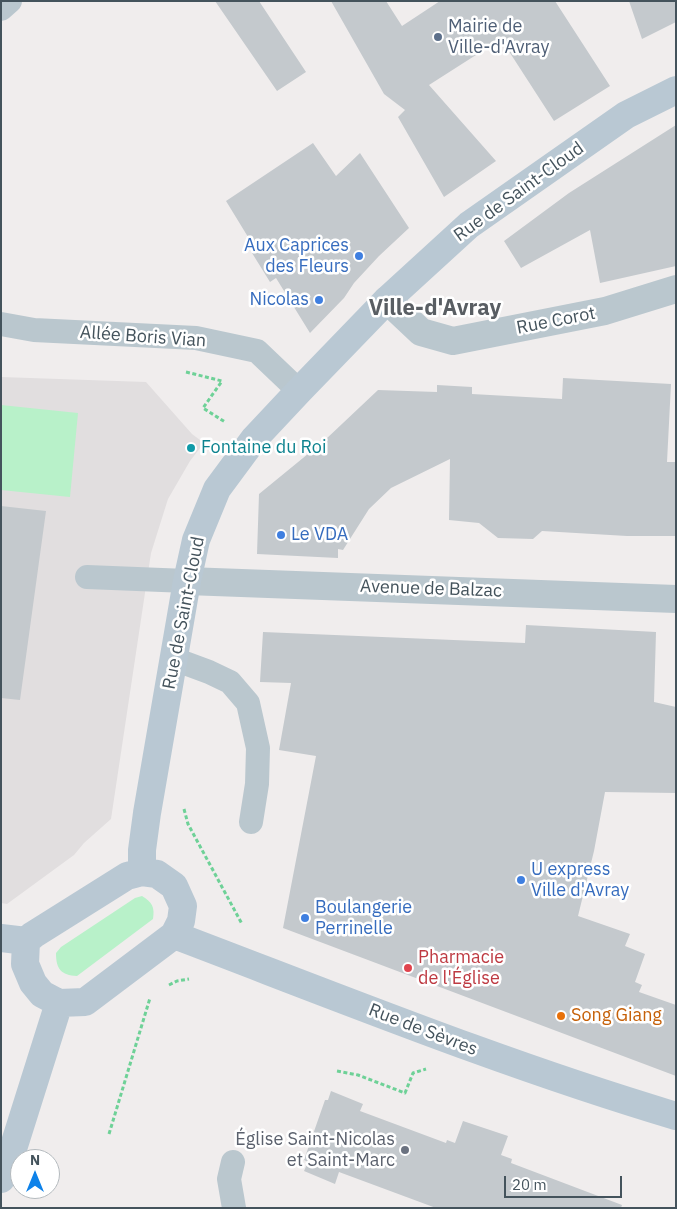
<!DOCTYPE html>
<html>
<head>
<meta charset="utf-8">
<style>
	body { margin:0 }
	#map { position:relative; width:677px; height:1209px; overflow:hidden; background:#f0eded; font-family:"IBM Plex Sans",sans-serif }
	canvas { display:block }
	.frame { position:absolute; inset:0; border:2px solid #44535c; pointer-events:none }
	.north { position:absolute; left:10px; top:1149px; width:50px; height:50px; box-sizing:border-box; background:#fff; border:1px solid #b4babe; border-radius:50%; rotate:0deg; font-size:14px; font-weight:700; line-height:20px; text-align:center; color:#44535c }
	.north::after { content:''; display:block; margin:auto; width:18px; height:22px; background:#0e82e9; clip-path:polygon(50% 0,100% 100%,50% 72%,0 100%) }
	.scale { position:absolute; left:504px; top:1176px; width:118px; height:22px; box-sizing:border-box; border:2px solid #44535c; border-top:0; padding-left:6px; font-size:15px; line-height:18px; white-space:nowrap; color:#44535c; -webkit-text-stroke:4px #fff; paint-order:stroke }
</style>
</head>
<body>
<div id="map">
<canvas width="677" height="1209"></canvas>
<div class="frame"></div>
<div class="north">N</div>
<div class="scale">20 m</div>
</div>
<script>
const g = document.querySelector('canvas').getContext('2d');
g.lineJoin = 'round';
function fillPath(path, color) {
  g.fillStyle = color;
  g.fill(path, 'evenodd');
}
function trace(path, color, width, dash) {
  g.strokeStyle = color;
  g.lineWidth = width;
  g.lineCap = dash ? 'butt' : 'round';
  g.setLineDash(dash || []);
  g.stroke(path);
}
function drawText(font, color, halo, rows, align = 'center') {
  g.font = font + ' "IBM Plex Sans",sans-serif';
  g.lineWidth = 5;
  g.setLineDash([]);
  g.textBaseline = 'middle';
  g.strokeStyle = halo;
  g.fillStyle = color;
  for (const [text, x, y, turn = 0] of rows) {
    g.save();
    g.translate(x, y);
    g.rotate((+turn || 0) * Math.PI / 180);
    g.textAlign = isNaN(turn) ? turn : align;
    if (halo) g.strokeText(text, 0, 0);
    g.fillText(text, 0, 0);
    g.restore();
  }
}
fillPath(new Path2D(`
	M 1,377 L 146,382 L 192,434 L 204,443 L 190,461 L 168,499 L 151,553 L 111,819 L 84,843 L 74,855 L 7,904 L 1,903 Z`), '#e1dedf');
fillPath(new Path2D(`
	M 1,405 L 78,413 L 70,497 L 1,490 Z
	M 142,896 C 152,902 155,907 153,919 L 77,976 C 61,975 56,969 56,953 L 61,947 L 135,898 Z`), '#b8f1c9');
fillPath(new Path2D(`
	M 215,1 L 259,1 L 306,72 L 277,91 Z
	M 331,1 L 386,1 L 402,26 L 440,1 L 555,1 L 610,86 L 554,121 L 501,39 L 429,85 L 496,161 L 444,197 L 398,117 L 405,110 L 384,94 Z
	M 629,1 L 676,1 L 676,22 L 642,39 Z
	M 676,125 L 676,266 L 600,283 L 590,230 L 521,268 L 504,241 L 569,193 Z
	M 313,143 L 336,176 L 360,153 L 409,228 L 379,256 L 354,283 L 344,298 L 310,333 L 276,278 L 270,282 L 252,253 L 256,250 L 226,201 Z
	M 563,378 L 671,384 L 667,462 L 676,462 L 676,536 L 627,536 L 542,531 L 533,539 L 498,538 L 479,523 L 449,520 L 450,459 L 391,488 L 369,509 L 343,550 L 338,549 L 338,558 L 257,554 L 259,494 L 325,440 L 378,390 L 437,392 L 437,385 L 472,387 L 472,394 L 562,399 Z
	M 1,506 L 46,511 L 20,700 L 1,698 Z
	M 526,625 L 656,632 L 654,702 L 676,707 L 676,793 L 605,792 L 594,851 L 578,916 L 630,934 L 625,946 L 645,954 L 635,982 L 642,985 L 639,992 L 676,1005 L 676,1076 L 283,928 L 316,756 L 279,750 L 291,683 L 260,682 L 263,632 L 525,643 Z
	M 331,1091 L 363,1104 L 360,1111 L 446,1143 L 447,1140 L 455,1143 L 463,1121 L 508,1136 L 501,1155 L 512,1159 L 511,1163 L 622,1205 L 621,1208 L 436,1208 L 339,1172 L 335,1184 L 304,1171 L 308,1162 L 304,1160 L 325,1100 L 328,1100 Z`), '#c4c9cd');
trace(new Path2D(`
	M 186,372 L 222,381 L 203,408 L 225,422
	M 184,809 L 188,824 L 242,924
	M 169,985 L 177,981 L 189,979
	M 337,1071 L 358,1075 L 405,1093 L 413,1073 L 426,1069
	M 109,1134 L 150,998`), '#6ed197', 3, [4, 2.5]);
trace(new Path2D(`
	M 1,9 L 10,1
	M 1,324 L 34,330 L 196,338 L 257,351 L 299,391
	M 87,577 L 187,581
	M 174,659 L 209,672 L 230,682 L 248,703 L 258,748 L 257,784 L 251,822
	M 233,1162 L 229,1179 L 234,1208`), '#bac7ce', 24);
trace(new Path2D(`
	M 387,300 L 421,332 L 453,341 L 605,311 L 676,289
	M 187,581 L 676,599`), '#bac7ce', 28);
trace(new Path2D(`
	M 142,872 L 142,850 L 147,813 L 187,581 L 196,540 L 217,489 L 254,439 L 299,391 L 387,300 L 469,225 L 626,115 L 676,90
	M 142,872 L 157,874 L 174,886 L 183,906 L 181,921 L 174,935 L 85,1002 L 59,1003 L 42,994 L 33,983 L 25,964 L 26,941 L 33,935 L 127,876 Z
	M 174,935 C 340,998 505,1065 676,1116
	M 1,938 L 26,941
	M 1,1179 L 12,1152 L 59,1003`), '#b9c8d3', 28);
for (const [x, y, r, color] of [
	[438,37,5,"#5c6f8a"],
	[359,256,5,"#3f7fe0"],
	[319,300,5,"#3f7fe0"],
	[191,448,5,"#0f9aa8"],
	[281,535,5,"#3f7fe0"],
	[521,880,5,"#3f7fe0"],
	[305,918,5,"#3f7fe0"],
	[408,968,5,"#e0444e"],
	[561,1016,5,"#e8710a"],
	[405,1150,5,"#6b7280"]
]) {
  const dot = new Path2D();
  dot.arc(x, y, r, 0, 2 * Math.PI);
  g.fillStyle = color;
  g.fill(dot);
  trace(dot, '#fff', 2);
}
drawText('18px', '#4e5e75', '#fff', [
	["Mairie de",448,27],
	["Ville-d'Avray",448,48]
], 'left');
drawText('18px', '#44535c', '#fff', [
	["Rue de Saint-Cloud",519,192,-36],
	["Rue Corot",556,321,-11],
	["Allée Boris Vian",143,337,4],
	["Avenue de Balzac",431,589,2],
	["Rue de Saint-Cloud",184,613,-79],
	["Rue de Sèvres",423,1030,21]
]);
drawText('18px', '#366cbe', '#fff', [
	["Aux Caprices",349,246,"right"],
	["des Fleurs",349,267,"right"],
	["Nicolas",309,300,"right"],
	["Le VDA",291,535],
	["U express",531,870],
	["Ville d'Avray",531,891],
	["Boulangerie",315,908],
	["Perrinelle",315,929]
], 'left');
drawText('18px', '#0d838f', '#fff', [
	["Fontaine du Roi",201,448]
], 'left');
drawText('18px', '#be3a42', '#fff', [
	["Pharmacie",418,958],
	["de l'Église",418,979]
], 'left');
drawText('18px', '#c56008', '#fff', [
	["Song Giang",571,1016]
], 'left');
drawText('18px', '#5b616d', '#fff', [
	["Église Saint-Nicolas",395,1140],
	["et Saint-Marc",395,1161]
], 'right');
drawText('bold 22px', '#595e63', '#fff', [
	["Ville-d'Avray",435,309]
]);
</script>
</body>
</html>
